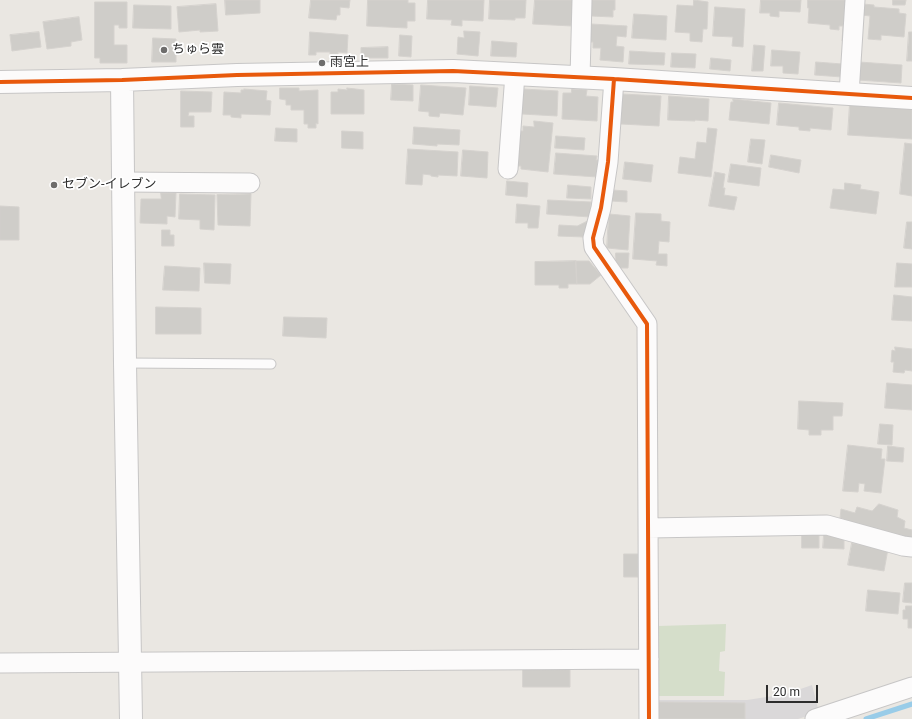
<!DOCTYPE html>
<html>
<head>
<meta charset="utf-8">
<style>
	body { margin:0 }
	#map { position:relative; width:912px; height:719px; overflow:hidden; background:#eae7e2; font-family:Roboto,sans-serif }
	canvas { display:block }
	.scale { position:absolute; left:766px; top:685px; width:52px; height:18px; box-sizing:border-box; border:2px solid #2c2c2c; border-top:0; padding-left:5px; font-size:12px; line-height:14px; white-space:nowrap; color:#2c2c2c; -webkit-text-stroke:3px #fff; paint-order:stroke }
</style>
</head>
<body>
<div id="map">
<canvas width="912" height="719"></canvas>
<div class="scale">20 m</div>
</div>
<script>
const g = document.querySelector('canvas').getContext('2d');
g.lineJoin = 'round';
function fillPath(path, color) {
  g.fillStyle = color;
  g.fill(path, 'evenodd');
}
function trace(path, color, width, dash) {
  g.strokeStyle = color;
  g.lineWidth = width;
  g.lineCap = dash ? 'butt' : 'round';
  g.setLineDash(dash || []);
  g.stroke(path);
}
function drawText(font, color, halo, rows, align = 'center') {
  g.font = font + ' Roboto,"Noto Sans JP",sans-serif';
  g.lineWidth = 3.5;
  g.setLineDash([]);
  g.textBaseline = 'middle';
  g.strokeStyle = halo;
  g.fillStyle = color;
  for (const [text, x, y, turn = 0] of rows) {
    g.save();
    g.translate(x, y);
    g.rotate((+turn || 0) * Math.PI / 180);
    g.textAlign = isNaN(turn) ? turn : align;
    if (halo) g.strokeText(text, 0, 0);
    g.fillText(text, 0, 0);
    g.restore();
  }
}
fillPath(new Path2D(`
	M 812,685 L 819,712 L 798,719 L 657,719 L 657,700 L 747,700 L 786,694 Z`), '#dad8d9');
fillPath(new Path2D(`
	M 726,624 L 725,651 L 720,652 L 719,671 L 725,672 L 724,696 L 657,696 L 658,626 Z`), '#d5deca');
trace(new Path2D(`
	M 866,719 L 912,704`), '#99cce8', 5);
const building = new Path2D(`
	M 225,0 L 260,0 L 260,13 L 226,15 Z
	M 311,0 L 350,0 L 349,8 L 340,7 L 340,15 L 337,15 L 336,20 L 309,18 Z
	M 368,0 L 408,0 L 408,3 L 415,3 L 415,21 L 407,21 L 407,28 L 367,26 Z
	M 428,0 L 484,0 L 483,21 L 462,20 L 462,26 L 451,25 L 452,20 L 427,19 Z
	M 490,0 L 526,0 L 525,18 L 515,18 L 515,20 L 489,19 Z
	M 535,0 L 573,0 L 572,26 L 533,24 Z
	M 591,0 L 615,0 L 615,10 L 613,10 L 613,17 L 591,16 Z
	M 694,0 L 708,2 L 707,29 L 703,29 L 702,42 L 690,41 L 690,33 L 675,32 L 677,5 L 693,6 Z
	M 761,0 L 801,0 L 800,12 L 779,11 L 779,17 L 770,16 L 770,13 L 760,13 Z
	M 808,0 L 849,0 L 846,41 L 842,41 L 843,26 L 839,26 L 839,30 L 830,29 L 830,25 L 808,23 L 809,8 L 808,8 Z
	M 893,0 L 906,0 L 905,5 L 893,5 Z
	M 95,2 L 127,2 L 127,28 L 119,28 L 119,25 L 114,25 L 114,45 L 127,45 L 127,63 L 100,63 L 100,58 L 95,58 Z
	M 216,4 L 218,31 L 200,32 L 200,30 L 179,32 L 177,7 Z
	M 863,4 L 874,5 L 874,7 L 899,9 L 899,13 L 906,14 L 904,37 L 881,35 L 881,40 L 868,39 L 870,16 L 862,15 Z
	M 134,5 L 171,6 L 171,29 L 133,28 Z
	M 715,7 L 745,9 L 743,47 L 732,46 L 733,37 L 713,36 Z
	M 634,14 L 667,16 L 666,40 L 632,38 Z
	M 79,17 L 82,40 L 71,42 L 71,46 L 47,49 L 43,22 Z
	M 591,24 L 627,26 L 626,37 L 617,36 L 616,46 L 624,47 L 623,62 L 600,60 L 601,48 L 593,48 L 593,42 L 590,42 Z
	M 464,31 L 480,32 L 478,56 L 457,54 L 458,37 L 464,38 Z
	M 39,32 L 41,47 L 12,51 L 10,35 Z
	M 310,32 L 348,35 L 347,53 L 338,52 L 338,54 L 330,54 L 330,52 L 316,52 L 316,55 L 309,55 Z
	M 909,32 L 912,32 L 912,61 L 907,61 Z
	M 400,35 L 412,36 L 411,57 L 399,56 Z
	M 153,38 L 176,39 L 176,62 L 152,62 Z
	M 492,41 L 517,43 L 516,57 L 491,56 Z
	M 754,45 L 765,46 L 763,71 L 752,71 Z
	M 388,47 L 388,58 L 361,58 L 361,48 Z
	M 772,50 L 800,52 L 798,74 L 783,73 L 783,66 L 771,66 Z
	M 630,51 L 665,53 L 664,65 L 629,64 Z
	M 672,53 L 696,54 L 695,68 L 671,67 Z
	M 711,58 L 731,60 L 730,71 L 710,69 Z
	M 816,62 L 842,64 L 842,77 L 815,75 Z
	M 859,62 L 902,65 L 901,83 L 858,80 Z
	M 392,84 L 413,85 L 413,101 L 391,100 Z
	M 421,85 L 466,88 L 463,115 L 440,113 L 439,117 L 429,116 L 429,112 L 419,111 Z
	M 470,86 L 498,88 L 496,107 L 469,105 Z
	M 280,88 L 299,88 L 299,91 L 318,90 L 318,124 L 316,123 L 316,128 L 308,128 L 308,124 L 304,124 L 304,110 L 291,110 L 291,105 L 286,105 L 286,100 L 280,99 Z
	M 347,88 L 364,90 L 364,114 L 331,114 L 331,92 L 338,92 L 338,89 L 347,90 Z
	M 244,89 L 267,91 L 266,100 L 271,101 L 270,115 L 241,114 L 241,118 L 231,117 L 231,115 L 223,115 L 224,92 L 241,93 L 241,90 L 244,90 Z
	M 523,89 L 558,91 L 557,116 L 522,114 Z
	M 572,89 L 587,90 L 586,96 L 598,97 L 597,121 L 562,119 L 563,93 L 571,93 Z
	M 181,91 L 212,92 L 211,112 L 189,112 L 188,116 L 194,116 L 194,127 L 181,127 Z
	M 622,94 L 661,96 L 659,126 L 621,124 Z
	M 669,96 L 709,99 L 708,121 L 695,120 L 695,121 L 668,120 Z
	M 733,99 L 771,103 L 769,124 L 729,120 L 731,102 L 733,102 Z
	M 779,103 L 833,108 L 831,130 L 810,128 L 810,131 L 799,130 L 799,127 L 777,125 Z
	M 850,103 L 912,108 L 912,139 L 848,135 Z
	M 534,121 L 553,123 L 548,172 L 521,169 L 521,166 L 516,166 L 519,131 L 523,131 L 523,126 L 534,127 Z
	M 414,127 L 460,130 L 459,145 L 437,144 L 437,146 L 413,144 Z
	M 276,128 L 297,129 L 297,142 L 275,141 Z
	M 708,128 L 717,129 L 711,177 L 678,173 L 680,157 L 695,159 L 697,142 L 706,143 Z
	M 342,131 L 363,132 L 363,149 L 342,148 Z
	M 556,136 L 585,138 L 584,150 L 555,148 Z
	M 751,139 L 765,140 L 762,164 L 748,162 Z
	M 905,143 L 912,144 L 912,196 L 900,194 Z
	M 408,149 L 458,152 L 457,176 L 438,175 L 438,177 L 431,176 L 431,175 L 423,174 L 422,185 L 406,184 Z
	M 463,150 L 488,152 L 487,178 L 461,176 Z
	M 556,153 L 597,156 L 596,160 L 598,160 L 597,177 L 554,174 Z
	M 771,155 L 801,160 L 799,173 L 769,167 Z
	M 625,162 L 653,165 L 651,182 L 623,179 Z
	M 731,164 L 761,168 L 759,186 L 728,182 Z
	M 715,172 L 725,174 L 723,188 L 725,188 L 724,195 L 737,197 L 734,210 L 709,206 Z
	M 507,181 L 528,183 L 527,197 L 506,195 Z
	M 845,183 L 861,185 L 860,189 L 879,192 L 876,214 L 830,208 L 833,189 L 844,190 Z
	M 568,185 L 591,187 L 591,199 L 567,198 Z
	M 612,190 L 627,191 L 627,202 L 611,201 Z
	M 161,193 L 176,193 L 175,217 L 167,216 L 167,224 L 140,223 L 141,199 L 161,199 Z
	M 180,194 L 215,195 L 214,230 L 200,229 L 200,220 L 179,219 Z
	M 251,194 L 250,226 L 218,225 L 217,195 Z
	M 548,200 L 591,202 L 590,217 L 547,214 Z
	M 517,204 L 540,206 L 538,228 L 528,228 L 528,223 L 516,223 Z
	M 0,206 L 19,207 L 19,240 L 0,240 Z
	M 636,213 L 661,214 L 661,221 L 670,222 L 669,242 L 659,241 L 658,254 L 667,254 L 667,266 L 656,265 L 657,261 L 633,259 Z
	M 609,214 L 630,216 L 628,250 L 607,248 Z
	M 588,221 L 584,237 L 558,236 L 559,225 L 577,226 Z
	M 907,222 L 912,222 L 912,249 L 904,248 Z
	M 162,230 L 170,230 L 170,235 L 174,235 L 174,246 L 162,246 Z
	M 616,253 L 629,253 L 628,268 L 615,268 Z
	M 576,261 L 577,284 L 568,284 L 568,288 L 559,288 L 559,285 L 535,285 L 535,262 Z
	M 576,261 L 589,261 L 601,275 L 590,284 L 577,284 Z
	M 204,263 L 231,264 L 230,284 L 205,283 Z
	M 897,263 L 912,264 L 912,287 L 895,287 Z
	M 165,266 L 200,268 L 199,291 L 163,290 Z
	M 894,295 L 912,297 L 912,321 L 892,320 Z
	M 156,307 L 201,308 L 201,334 L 156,334 Z
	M 284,317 L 327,318 L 326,338 L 283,336 Z
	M 895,347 L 912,349 L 912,371 L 905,370 L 904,373 L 893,372 L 894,362 L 891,362 L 892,350 L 895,351 Z
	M 887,383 L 912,385 L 912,410 L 885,408 Z
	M 799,401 L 843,403 L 842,416 L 833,416 L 833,430 L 821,430 L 821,435 L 809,435 L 809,430 L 798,429 Z
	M 880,424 L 893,425 L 892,445 L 878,444 Z
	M 848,445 L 882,449 L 881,459 L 885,459 L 881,493 L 864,491 L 865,484 L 859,483 L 858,492 L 843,491 Z
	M 888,446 L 904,448 L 903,462 L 887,461 Z
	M 879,504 L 898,510 L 897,517 L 905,521 L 904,528 L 912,530 L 912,540 L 898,538 L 840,518 L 841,509 L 855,513 L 857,507 L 872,511 Z
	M 802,535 L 819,535 L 819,548 L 802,548 Z
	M 824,535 L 844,536 L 844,549 L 823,548 Z
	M 852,543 L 888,549 L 884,571 L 848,565 Z
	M 624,554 L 638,554 L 638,577 L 624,577 Z
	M 905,583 L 912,583 L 912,603 L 903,602 Z
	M 868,590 L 900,593 L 898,614 L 866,611 Z
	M 906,606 L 912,606 L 912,628 L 908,628 L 908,619 L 903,619 L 903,610 L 905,610 Z
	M 523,669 L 570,669 L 570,687 L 523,687 Z
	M 659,702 L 745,703 L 745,719 L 659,719 Z`);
fillPath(building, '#cfcdc9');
trace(building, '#d5d2ce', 1);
const service = new Path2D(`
	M 125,363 L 271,364`);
const minor = new Path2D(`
	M 580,78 L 582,0
	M 614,79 L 608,162 L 601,208 L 593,238 L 594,247 L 647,324 L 649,719
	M 849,94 L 855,0
	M 508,169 L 515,74
	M 123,182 L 250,183
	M 648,528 L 827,525 L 903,546 L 912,547
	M 0,663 L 649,659
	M 815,719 L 912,687`);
const tertiary = new Path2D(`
	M 122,80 L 125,363 L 131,719
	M 0,82 L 122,80 L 237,75 L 453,71 L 614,79 L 912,98`);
trace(service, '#c7c6c6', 11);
trace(minor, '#c7c6c6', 21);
trace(tertiary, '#c7c6c6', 24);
trace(service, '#fcfbfb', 9);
trace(minor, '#fcfbfb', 19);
trace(tertiary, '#fcfbfb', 22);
trace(new Path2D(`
	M 614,79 L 608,162 L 601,208 L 593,238 L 594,247 L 647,324 L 649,719
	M 0,82 L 122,80 L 237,75 L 453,71 L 614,79 L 912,98`), '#e8590c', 4);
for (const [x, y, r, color] of [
	[164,50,4,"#6e6d6c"],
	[322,63,4,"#6e6d6c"],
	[54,185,4,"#6e6d6c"]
]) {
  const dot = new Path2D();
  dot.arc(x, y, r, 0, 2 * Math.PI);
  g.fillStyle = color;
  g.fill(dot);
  trace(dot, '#fff', 1.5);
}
drawText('13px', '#2c2c2c', '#fff', [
	["ちゅら雲",172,50],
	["雨宮上",330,63],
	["セブン-イレブン",62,185]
], 'left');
</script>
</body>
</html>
